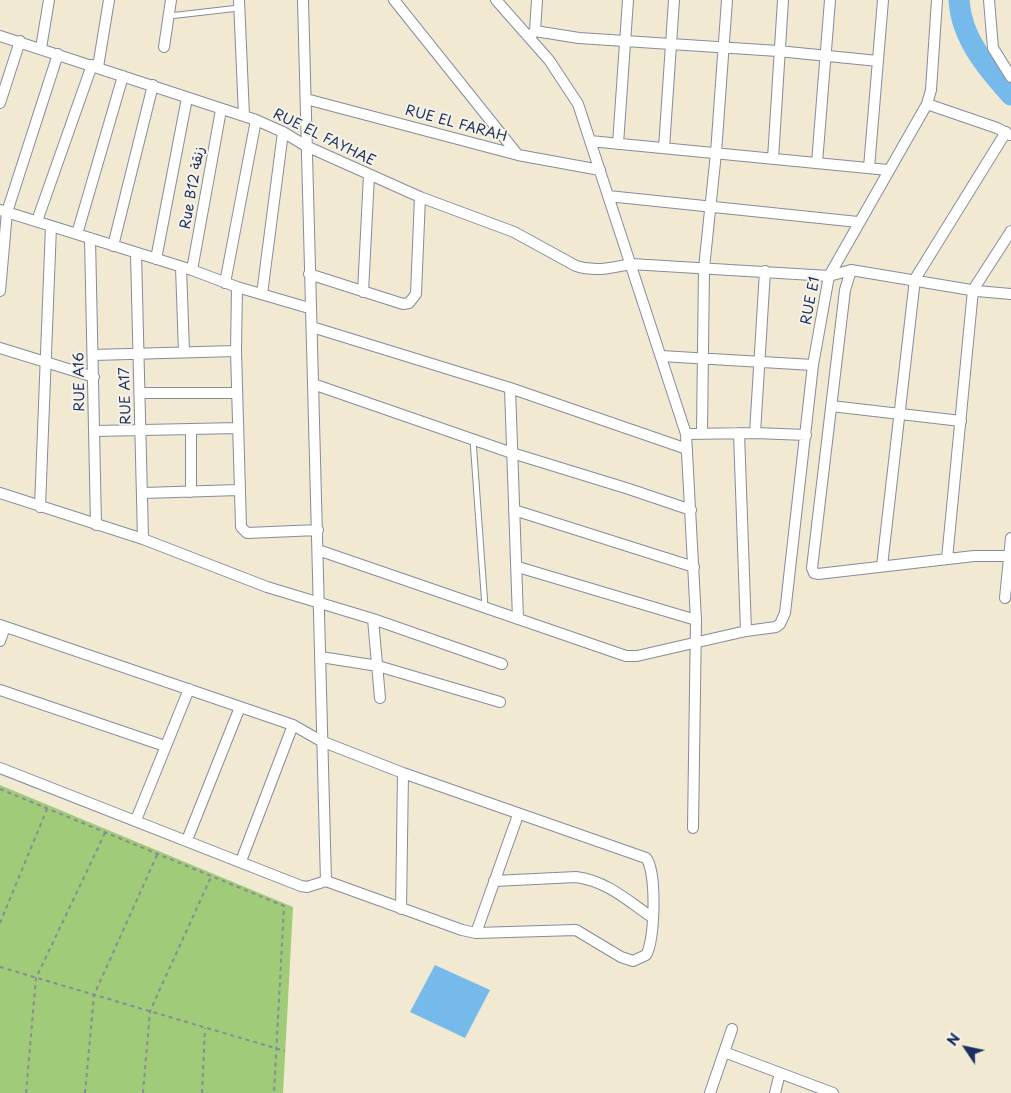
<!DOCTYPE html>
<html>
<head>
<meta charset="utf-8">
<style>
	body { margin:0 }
	#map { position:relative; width:1011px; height:1093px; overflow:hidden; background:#f1e9d2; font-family:"Playpen Sans",sans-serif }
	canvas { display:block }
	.north { position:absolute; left:941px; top:1023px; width:50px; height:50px; -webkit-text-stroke:4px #f7f3e8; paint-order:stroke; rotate:304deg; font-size:14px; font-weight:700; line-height:20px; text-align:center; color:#1b2f5e }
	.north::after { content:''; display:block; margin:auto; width:18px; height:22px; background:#1b2f5e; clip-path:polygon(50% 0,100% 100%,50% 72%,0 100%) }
</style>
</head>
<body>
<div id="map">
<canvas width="1011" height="1093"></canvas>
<div class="north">N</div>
</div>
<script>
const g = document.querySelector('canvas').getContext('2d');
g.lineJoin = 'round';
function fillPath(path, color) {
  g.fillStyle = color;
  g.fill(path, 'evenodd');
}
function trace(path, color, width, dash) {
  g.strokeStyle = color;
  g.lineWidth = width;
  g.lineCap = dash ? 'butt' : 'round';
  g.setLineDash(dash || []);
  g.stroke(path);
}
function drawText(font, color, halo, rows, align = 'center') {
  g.font = font + ' "Playpen Sans","Playpen Sans Arabic",sans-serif';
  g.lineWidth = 4;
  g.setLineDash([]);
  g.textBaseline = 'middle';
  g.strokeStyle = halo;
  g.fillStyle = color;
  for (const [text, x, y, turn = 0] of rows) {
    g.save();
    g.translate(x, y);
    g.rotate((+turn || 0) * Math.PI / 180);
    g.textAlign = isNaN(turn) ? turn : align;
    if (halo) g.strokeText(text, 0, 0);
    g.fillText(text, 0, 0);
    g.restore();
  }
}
fillPath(new Path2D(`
	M 0,785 L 293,907 L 283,1093 L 0,1093 Z`), '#a0cb78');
fillPath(new Path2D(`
	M 435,965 L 490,990 L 465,1038 L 410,1012 Z`), '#76baec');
trace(new Path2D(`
	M 959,0 C 961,38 987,68 1011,95`), '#76baec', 21);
const lane = new Path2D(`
	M 169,16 L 239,8
	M 473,440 L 485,607`);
const street = new Path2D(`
	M 239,0 L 244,116
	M 303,0 L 326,881
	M 394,0 L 518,155
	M 496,0 L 549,60 L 578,104 L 686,434 L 696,620 L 693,828
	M 989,0 L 993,48 L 1011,77
	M 535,31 L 579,38 L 778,51 L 878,61
	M 531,35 L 535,31 L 537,0
	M 0,36 L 256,120 L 283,132 L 306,146 L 420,197 L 514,232 L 576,266 C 595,272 611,268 631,264 L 829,276 L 851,270 L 977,291 L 1011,294
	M 164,47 L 171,0
	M 41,48 L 49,0
	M 98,67 L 109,0
	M 306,99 L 518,155 L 600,170
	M 0,103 L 20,41
	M 927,104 L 997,128 L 1010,135
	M 590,141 L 888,170
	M 618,144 L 628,0
	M 664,148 L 674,0
	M 773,159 L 783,0
	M 817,163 L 830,0
	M 869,168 L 883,0
	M 608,196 L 858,222
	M 0,210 L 192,270 L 237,287 L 309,308
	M 37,221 L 92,65
	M 77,234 L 123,76
	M 90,238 L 96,525
	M 113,246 L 153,85
	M 136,253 L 143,539
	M 156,259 L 187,98
	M 181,267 L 184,352
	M 192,270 L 221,110
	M 851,270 L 845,290 L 812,568 L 814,573 L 818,574 L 974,556 L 1011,556
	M 309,274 L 403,304 L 409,303 L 416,294 L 420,197
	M 225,283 L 256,120
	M 237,287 L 236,351 L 241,527 L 247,533 L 318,530
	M 0,291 L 7,212 L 58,54
	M 363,292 L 369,175
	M 262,294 L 283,132
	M 312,327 L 510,388 L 687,449
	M 0,348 L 94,377
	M 93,355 L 236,351
	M 661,356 L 813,365
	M 313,384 L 512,453 L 629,489 L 691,510
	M 510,388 L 518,619
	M 140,393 L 237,393
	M 831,406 L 961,421
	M 95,431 L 238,428
	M 702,432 L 704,268 L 716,153 L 727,0
	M 739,433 L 746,631
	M 755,433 L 765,271
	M 686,434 L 755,433 L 806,435
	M 191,492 L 191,429
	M 0,493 L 143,539 L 267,587 L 373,619 L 502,664
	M 143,493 L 239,490
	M 40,507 L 51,226
	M 514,510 L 694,567
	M 318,550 L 626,656 L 637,656 L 746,631 L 776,627 L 780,624 L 785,613 L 813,365 L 829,276 L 927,104 L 931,90 L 937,0
	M 947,559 L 973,290 L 1011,231
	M 882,566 L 915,279 L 1006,132
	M 518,567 L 696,620
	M 1005,598 L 1011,538
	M 373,619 L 380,698
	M 0,625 L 293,725 L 321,741 L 403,773 L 646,858 C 657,871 655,942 646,955 L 633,961 L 621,957 L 576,930 L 476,933 L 462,930 L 326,881 L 307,887 L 301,886 L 0,768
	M 0,641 L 5,627
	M 321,657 L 378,666 L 500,702
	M 0,690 L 165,746
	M 136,820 L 189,689
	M 187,840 L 240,707
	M 241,861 L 293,725
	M 494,881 L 576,877 C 607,881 628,901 653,918
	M 401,909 L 403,773
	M 476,933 L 518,815
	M 724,1052 L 833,1093
	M 710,1093 L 732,1029
	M 775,1093 L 780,1073`);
trace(lane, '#868c98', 7);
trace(street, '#868c98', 12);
trace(new Path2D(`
	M 0,789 L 284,906 L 274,1093
	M 0,923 L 47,809
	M 0,967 L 285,1051
	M 26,1093 L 36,978 L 105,833
	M 85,1093 L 94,995 L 157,855
	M 143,1093 L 150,1011 L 211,877
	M 202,1093 L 205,1028`), '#868c98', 2, [4, 4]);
trace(lane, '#fff', 5);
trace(street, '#fff', 10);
drawText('14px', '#1b2f5e', '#f7f3e8', [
	["RUE EL FARAH",456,124,15],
	["RUE EL FAYHAE",324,138,26],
	["Rue B12 زنقة",193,188,-80],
	["RUE E1",811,301,-79],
	["RUE A16",80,382,-91],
	["RUE A17",126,396,-92]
]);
</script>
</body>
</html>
